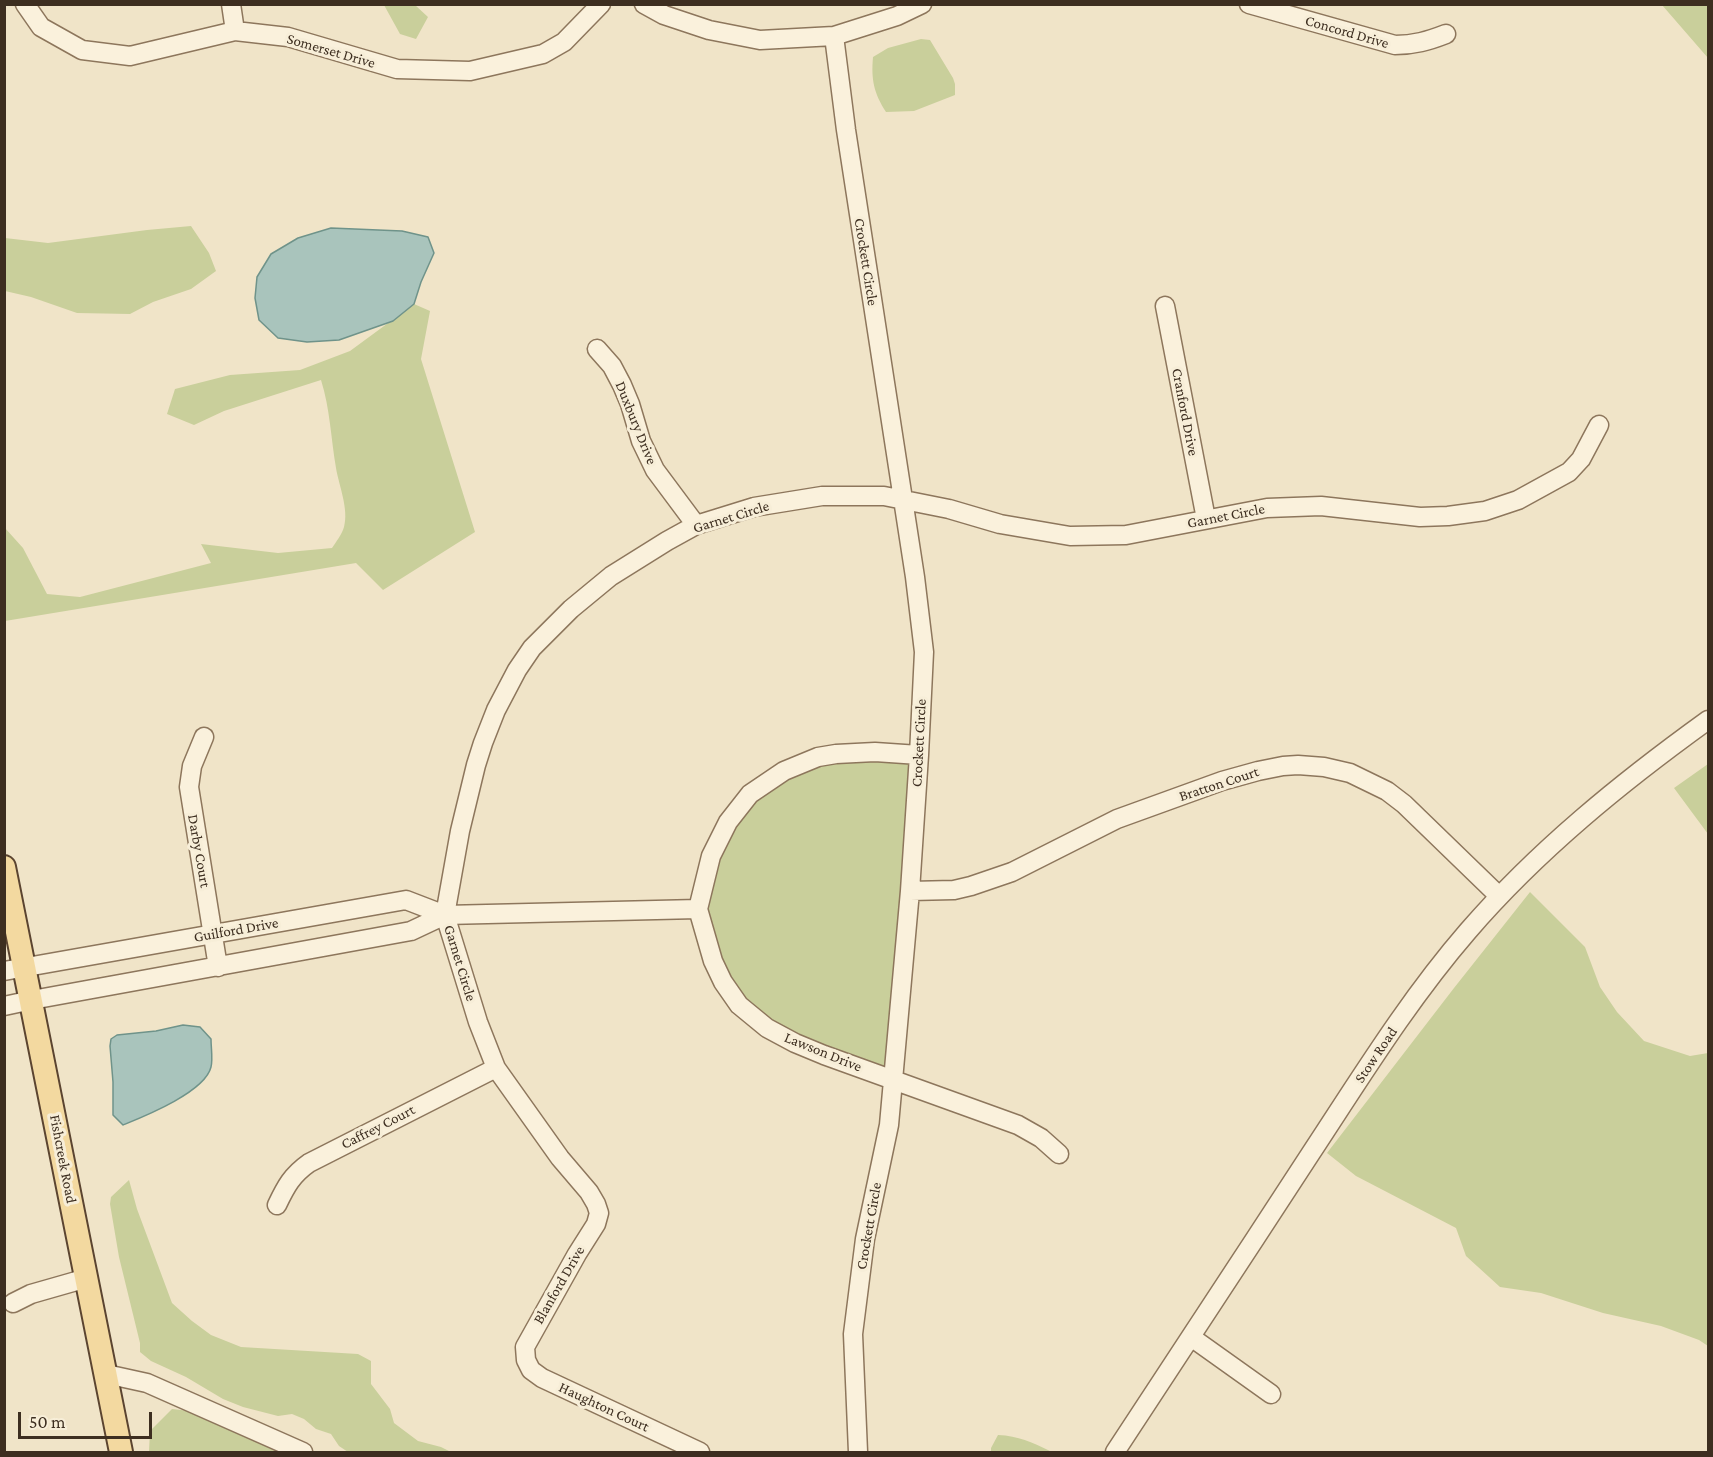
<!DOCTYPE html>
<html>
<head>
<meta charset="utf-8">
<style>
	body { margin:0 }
	#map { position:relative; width:1713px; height:1457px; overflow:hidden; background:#f0e4c8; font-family:"Crimson Pro",serif }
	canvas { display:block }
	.frame { position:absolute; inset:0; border:6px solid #3d2e20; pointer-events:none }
	.scale { position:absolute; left:18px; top:1412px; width:134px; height:27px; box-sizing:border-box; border:3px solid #3d2e20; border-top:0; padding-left:8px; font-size:18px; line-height:21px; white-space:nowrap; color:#3d2e20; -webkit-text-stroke:4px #f7eed8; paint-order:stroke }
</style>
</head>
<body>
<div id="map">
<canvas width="1713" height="1457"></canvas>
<div class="frame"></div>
<div class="scale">50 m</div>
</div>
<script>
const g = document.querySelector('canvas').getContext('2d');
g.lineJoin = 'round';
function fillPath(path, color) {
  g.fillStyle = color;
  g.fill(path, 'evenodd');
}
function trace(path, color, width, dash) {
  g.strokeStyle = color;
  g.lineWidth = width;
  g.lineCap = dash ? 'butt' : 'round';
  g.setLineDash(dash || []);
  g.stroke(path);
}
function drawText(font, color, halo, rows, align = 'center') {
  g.font = font + ' "Crimson Pro",serif';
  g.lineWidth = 6;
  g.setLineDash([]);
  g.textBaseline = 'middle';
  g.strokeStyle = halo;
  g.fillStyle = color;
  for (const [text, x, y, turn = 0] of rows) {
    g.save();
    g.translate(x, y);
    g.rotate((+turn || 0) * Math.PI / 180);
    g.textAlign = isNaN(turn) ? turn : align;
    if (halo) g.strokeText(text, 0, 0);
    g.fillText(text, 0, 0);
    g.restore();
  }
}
fillPath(new Path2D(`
	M 384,5 L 415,5 L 428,17 L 416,39 L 400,34 Z
	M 1662,5 L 1708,5 L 1708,58 Z
	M 921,39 L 930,40 L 953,78 L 955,84 L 955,95 L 914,111 L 886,112 C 874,93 871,80 873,57 L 888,48 Z
	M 191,226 L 209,253 L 216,271 L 191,289 L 153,302 L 130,314 L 77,313 L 31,297 L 5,291 L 5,238 L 48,243 L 147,230 Z
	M 414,304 L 430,311 L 421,359 L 475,532 L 383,590 L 356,563 L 5,621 L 5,528 L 23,548 L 47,594 L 80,597 L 211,563 L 201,544 L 278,553 L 332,548 C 336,542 342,534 344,527 C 349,509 339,486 336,468 C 331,439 330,408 321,380 L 224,411 L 194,425 L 167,414 L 175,389 L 230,375 L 300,370 L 350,351 Z
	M 919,755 L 892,1079 L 824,1055 L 739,1005 L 698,909 L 711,856 L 750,794 L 818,757 Z
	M 1708,764 L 1708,834 L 1674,788 Z
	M 1530,892 L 1585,947 L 1600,987 L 1617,1012 L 1644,1041 L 1690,1056 L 1708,1053 L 1708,1346 L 1699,1340 L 1661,1326 L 1603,1313 L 1541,1293 L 1500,1287 L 1466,1256 L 1456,1228 L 1356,1176 L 1327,1153 L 1454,988 Z
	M 129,1180 L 137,1209 L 172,1303 L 192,1321 L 211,1335 L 241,1347 L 358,1354 L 371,1361 L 371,1384 L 390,1409 L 394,1423 L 418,1441 L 441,1447 L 451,1452 L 348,1452 L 339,1446 L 331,1434 L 316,1429 L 304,1419 L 292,1414 L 278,1416 L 243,1407 L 223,1399 L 186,1377 L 151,1361 L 140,1352 L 140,1343 L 119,1257 L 110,1204 L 111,1197 Z
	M 172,1409 L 199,1412 L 286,1452 L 149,1452 L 150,1431 Z
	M 998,1435 C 1019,1436 1031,1442 1050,1451 L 1051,1452 L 991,1452 L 991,1448 Z`), '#c9cf9b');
const water = new Path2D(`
	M 331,228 L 402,231 L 428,237 L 434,253 L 421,282 L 414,304 L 393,321 L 339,340 L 307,342 L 278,338 L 259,320 L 255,298 L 257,277 L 271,254 L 298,238 Z
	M 183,1025 L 200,1027 L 211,1039 C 211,1048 213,1059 211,1067 C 205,1092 145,1116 123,1125 L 113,1115 L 113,1082 L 110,1046 L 111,1039 L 117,1035 L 156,1031 Z`);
fillPath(water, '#a9c4bc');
trace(water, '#6f938a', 1.5);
const minor = new Path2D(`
	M 25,4 L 41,27 L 82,50 L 130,56 L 235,31 L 288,37 L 397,69 L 470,71 L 543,54 L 564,42 L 601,4
	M 231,4 L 235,31
	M 644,4 L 664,15 L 709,30 L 760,40 L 834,36 L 897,16 L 922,4
	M 1249,4 L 1395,45 C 1414,45 1428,41 1446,34
	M 834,36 L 846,130 L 915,577 L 924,652 L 919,755 L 910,891 L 889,1125 L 865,1239 L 853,1334 L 858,1452
	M 1165,306 L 1206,519
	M 597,349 L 612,366 L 622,385 L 630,404 L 641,441 L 655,470 L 696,525
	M 204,737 L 192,766 L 189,787 L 218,967
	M 919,755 L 875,752 L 836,754 L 818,757 L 784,771 L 750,794 L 728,822 L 711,856 L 698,909 L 713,961 L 723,982 L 739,1005 L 767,1028 L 795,1043 L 824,1055 L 1018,1125 L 1041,1138 L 1059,1154
	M 910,891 L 954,890 L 971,886 L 1012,872 L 1117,819 L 1222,781 L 1258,771 L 1283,766 L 1298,765 L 1324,767 L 1350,773 L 1387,791 L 1404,804 L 1499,896
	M 4,971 L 406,900 L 445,915 L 698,909
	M 4,1006 L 32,1000 L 411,931 L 445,915
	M 277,1205 C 286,1186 292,1175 309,1163 L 496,1068
	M 13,1303 L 31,1294 L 87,1278
	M 1191,1337 L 1271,1394
	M 106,1374 L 147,1383 L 303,1452
	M 700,1452 L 542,1378 L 531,1370 L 526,1360 L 525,1347 L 577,1254 L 596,1224 L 599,1213 L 596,1204 L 589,1192 L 560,1158 L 496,1068 L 478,1022 L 445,915 L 460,831 L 476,765 L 483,743 L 496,710 L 517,670 L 532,648 L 571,609 L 611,576 L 667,541 L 696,525 L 754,507 L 822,496 L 884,496 L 949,509 L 1000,524 L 1070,536 L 1126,535 L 1267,508 L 1321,506 L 1420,517 L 1448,516 L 1485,511 L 1518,500 L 1569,472 L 1581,459 L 1599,425
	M 1115,1452 C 1180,1353 1246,1253 1311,1153 C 1361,1077 1409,999 1468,931 C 1538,850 1622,782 1708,720`);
const major = new Path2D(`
	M 4,867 L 121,1452`);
trace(minor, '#8d765c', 21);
trace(major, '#5b4430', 26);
trace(minor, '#faf1dc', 18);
trace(major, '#f3d9a0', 22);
drawText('15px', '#3d2e20', '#f7eed8', [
	["Concord Drive",1347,32,16],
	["Somerset Drive",331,51,16],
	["Crockett Circle",866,262,81],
	["Cranford Drive",1185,412,79],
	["Duxbury Drive",636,423,68],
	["Garnet Circle",1226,516,-11],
	["Garnet Circle",731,517,-17],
	["Crockett Circle",919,743,-87],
	["Bratton Court",1219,784,-18],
	["Darby Court",199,851,80],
	["Guilford Drive",236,930,-10],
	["Garnet Circle",460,963,73],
	["Lawson Drive",823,1052,22],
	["Stow Road",1376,1055,-56],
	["Caffrey Court",378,1127,-27],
	["Fishcreek Road",63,1159,79],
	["Crockett Circle",869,1226,-80],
	["Blanford Drive",559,1285,-60],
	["Haughton Court",604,1407,25]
]);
</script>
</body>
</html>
